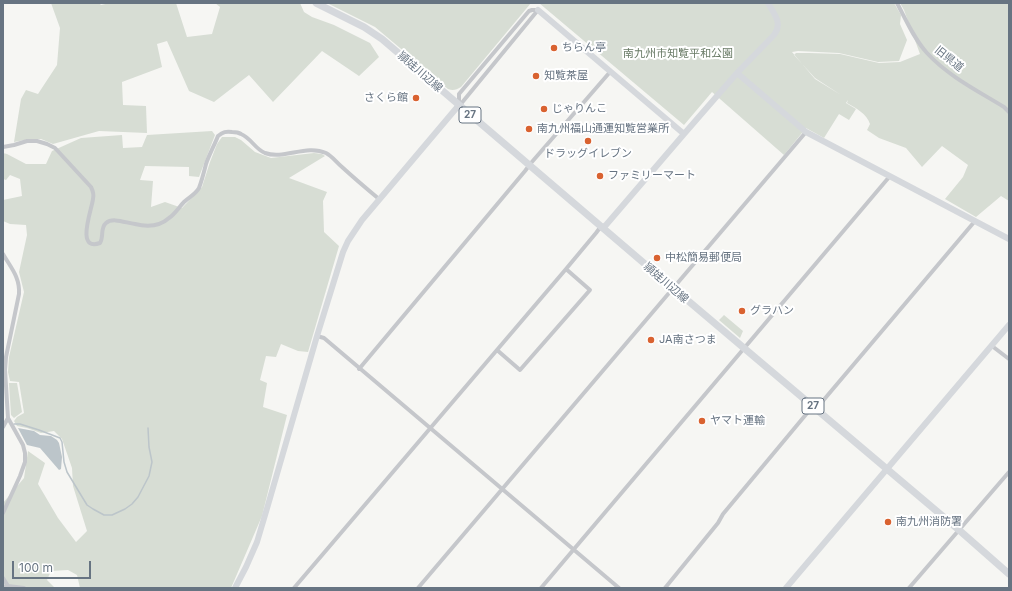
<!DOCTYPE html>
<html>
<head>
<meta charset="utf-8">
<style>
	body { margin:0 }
	#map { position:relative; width:1012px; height:591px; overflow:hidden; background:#f6f6f3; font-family:Inter,sans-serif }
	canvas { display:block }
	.frame { position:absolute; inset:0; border:4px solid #677482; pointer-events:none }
	.scale { position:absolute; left:12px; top:561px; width:79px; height:18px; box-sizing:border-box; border:2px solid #677482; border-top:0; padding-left:5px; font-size:12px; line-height:14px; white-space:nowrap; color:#677482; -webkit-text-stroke:3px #fff; paint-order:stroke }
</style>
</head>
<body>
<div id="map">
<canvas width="1012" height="591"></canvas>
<div class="frame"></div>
<div class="scale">100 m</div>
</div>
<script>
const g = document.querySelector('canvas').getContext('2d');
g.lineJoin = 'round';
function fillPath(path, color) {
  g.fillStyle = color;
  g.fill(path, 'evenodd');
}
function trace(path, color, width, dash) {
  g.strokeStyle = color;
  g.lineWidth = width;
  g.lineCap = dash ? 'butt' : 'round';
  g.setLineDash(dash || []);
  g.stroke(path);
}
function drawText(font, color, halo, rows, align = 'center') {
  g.font = font + ' Inter,"Noto Sans JP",sans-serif';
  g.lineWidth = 4;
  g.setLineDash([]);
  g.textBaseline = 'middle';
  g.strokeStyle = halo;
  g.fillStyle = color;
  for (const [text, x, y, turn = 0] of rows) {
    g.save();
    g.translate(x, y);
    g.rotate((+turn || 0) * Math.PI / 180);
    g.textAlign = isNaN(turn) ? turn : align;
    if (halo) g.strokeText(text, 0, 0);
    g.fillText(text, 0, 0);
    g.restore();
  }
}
fillPath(new Path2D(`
	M 51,3 L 99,3 L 101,5 L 110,3 L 176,3 L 187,37 L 212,34 L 220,7 L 215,3 L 300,3 L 304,12 L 312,17 L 334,25 L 370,43 L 379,57 L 359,76 L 322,51 L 273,102 L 249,75 L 214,102 L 189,91 L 167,41 L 157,44 L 162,67 L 122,82 L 123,105 L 146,106 L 147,133 L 99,131 L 53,144 L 41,139 L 30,139 L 14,142 L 21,99 L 26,90 L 38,94 L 57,65 L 60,28 Z
	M 327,3 L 531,3 L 461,87 C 456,90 453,91 448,89 L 420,66 L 419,64 L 375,27 Z
	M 539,3 L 894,3 L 901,15 L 900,24 L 907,40 L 899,61 L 878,62 L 839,53 L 798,51 L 792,52 L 815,79 L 841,95 L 815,78 L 794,55 L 796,53 L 809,53 L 840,54 L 879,63 L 900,62 L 920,54 L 904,10 L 900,3 L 1009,3 L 1009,201 L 1001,196 L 976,217 L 945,199 L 963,177 L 968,165 L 942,146 L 922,167 L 906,148 L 879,138 L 867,130 L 870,124 C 867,114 856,108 847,103 L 848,100 L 846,103 L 856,109 L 849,120 L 839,114 L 824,138 L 806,128 L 784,155 L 712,92 L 684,125 Z
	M 212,131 L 215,135 L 199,177 L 189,176 L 189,167 L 145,166 L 140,180 L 153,181 L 151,207 L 165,202 L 182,208 L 202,187 L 210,162 L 217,144 L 222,137 L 235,137 L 241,140 L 255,152 L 271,158 L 314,153 L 322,154 L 325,156 L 289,178 L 327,192 L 323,201 L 324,232 L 339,246 L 308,352 L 298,351 L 281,344 L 276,357 L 266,356 L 260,380 L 267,383 L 263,407 L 287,415 L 262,516 L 231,588 L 80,588 L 77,575 L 68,570 L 51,571 L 47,580 L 55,588 L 3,588 L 3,503 L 24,478 L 28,451 L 45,463 L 38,484 L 58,518 L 76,542 L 87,531 L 73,486 L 72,468 L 62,439 L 54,431 L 41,433 L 27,428 L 17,426 L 14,421 L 17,417 L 24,413 L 19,382 L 10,381 L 8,372 L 9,357 L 24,292 L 19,272 L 27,235 L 26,225 L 10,224 L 3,221 L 3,200 L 22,196 L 20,179 L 10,175 L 6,180 L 3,179 L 3,168 L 4,168 L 3,153 L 7,154 L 26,164 L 46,164 L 52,151 L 81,138 L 122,135 L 123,148 L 142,147 L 147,135 Z
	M 724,315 L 743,331 L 740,338 L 719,320 Z
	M 9,383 L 17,383 L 22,412 L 14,418 L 11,415 Z`), '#d7ddd4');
fillPath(new Path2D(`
	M 18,428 L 34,431 L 40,435 L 51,436 L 57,440 L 59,443 L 62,457 L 61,469 L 59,470 L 40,448 L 27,445 Z`), '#bcc5ca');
trace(new Path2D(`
	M 14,424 L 20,424 L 39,430 L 60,438 L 62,442 L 64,462 L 67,472 L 87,505 L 93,509 L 104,515 L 112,515 L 125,509 L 132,504 L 138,497 L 149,476 L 152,462 L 149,447 L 148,428`), '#bcc5ca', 1.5);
trace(new Path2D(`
	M 897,3 C 906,20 914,39 927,53 C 948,76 978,91 1004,107 L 1009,112
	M 459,105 L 459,94 L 529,11 L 532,10 L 538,10
	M 460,105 L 538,10
	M 3,147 L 14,145 L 27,141 L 37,141 L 47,144 L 55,148 L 91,187 C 93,191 94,195 93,199 C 92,209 75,252 100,243 C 104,237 100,228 106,223 C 113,217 126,223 135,224 C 147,227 159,227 169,218 C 175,214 179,207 184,202 C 189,197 195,195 199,188 C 202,180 204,172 206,164 C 209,155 214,146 218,136 C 223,132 226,131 232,132 C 235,132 238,132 241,134 C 251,138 255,149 265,153 C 284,160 306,144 326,153 C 332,156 336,162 342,167 C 354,178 367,189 379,199
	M 3,254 C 11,268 20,277 19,294 L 6,357 L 5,370 L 8,418 L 23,445 L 25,453 L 25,462 L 20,476 L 3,513
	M 317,336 L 324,338 L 619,588
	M 992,346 L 1009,359
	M 497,350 L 520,370 L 590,290 L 566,269
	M 359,369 L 525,171 L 531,163 L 610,72
	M 816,409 L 975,221
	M 3,427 L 8,418
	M 3,578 L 8,586
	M 3,587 L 8,586 L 24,588
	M 294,588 L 566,269 L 596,233 L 599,229 L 602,228
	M 418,588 L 806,132
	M 541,588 L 890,176
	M 665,588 L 718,523 L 723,514 L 813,406
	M 909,588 L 1009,472`), '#c5c7cb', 4);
trace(new Path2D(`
	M 538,10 L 684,134
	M 737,73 L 806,132 L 1009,239
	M 602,228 L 606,225 L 684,134 L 737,73 L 774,35 C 783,23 774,14 768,3
	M 235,588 L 246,567 L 257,542 L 268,505 L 317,336 L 343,252 L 348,241 L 362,220 L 459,105
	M 786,588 L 1009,325`), '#d5d8dc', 6);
trace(new Path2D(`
	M 316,3 L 364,27 L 382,39 L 673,288 L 959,530 L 1009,574`), '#d5d8dc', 7);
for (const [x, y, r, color] of [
	[554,48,4,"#d96230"],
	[536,76,4,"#d96230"],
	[416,98,4,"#d96230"],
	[544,109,4,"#d96230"],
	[529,129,4,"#d96230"],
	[588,141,4,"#d96230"],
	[600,176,4,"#d96230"],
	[657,258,4,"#d96230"],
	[742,311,4,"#d96230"],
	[651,340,4,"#d96230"],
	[702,421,4,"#d96230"],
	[888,522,4,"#d96230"]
]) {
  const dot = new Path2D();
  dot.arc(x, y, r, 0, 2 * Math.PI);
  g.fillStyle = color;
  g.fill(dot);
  trace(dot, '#fff', 1.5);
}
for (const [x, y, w] of [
	[470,115,22],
	[813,406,22]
]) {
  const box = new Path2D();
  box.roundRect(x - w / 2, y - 8, w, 16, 3);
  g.fillStyle = '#fff';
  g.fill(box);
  trace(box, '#677482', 1);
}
drawText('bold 10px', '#677482', null, [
	["27",470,115],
	["27",813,406]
]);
drawText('11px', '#677482', '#fff', [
	["ちらん亭",562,48],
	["知覧茶屋",544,76],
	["さくら館",408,98,"right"],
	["じゃりんこ",552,109],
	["南九州福山通運知覧営業所",537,129],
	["ドラッグイレブン",588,154,"center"],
	["ファミリーマート",608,176],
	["中松簡易郵便局",665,258],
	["グラハン",750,311],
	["JA南さつま",659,340],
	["ヤマト運輸",710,421],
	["南九州消防署",896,522]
], 'left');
drawText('11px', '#687a65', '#fff', [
	["南九州市知覧平和公園",678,54]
]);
drawText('11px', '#677482', '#fff', [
	["旧県道",949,59,39],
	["頴娃川辺線",420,72,41],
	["頴娃川辺線",666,283,41]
]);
</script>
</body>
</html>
